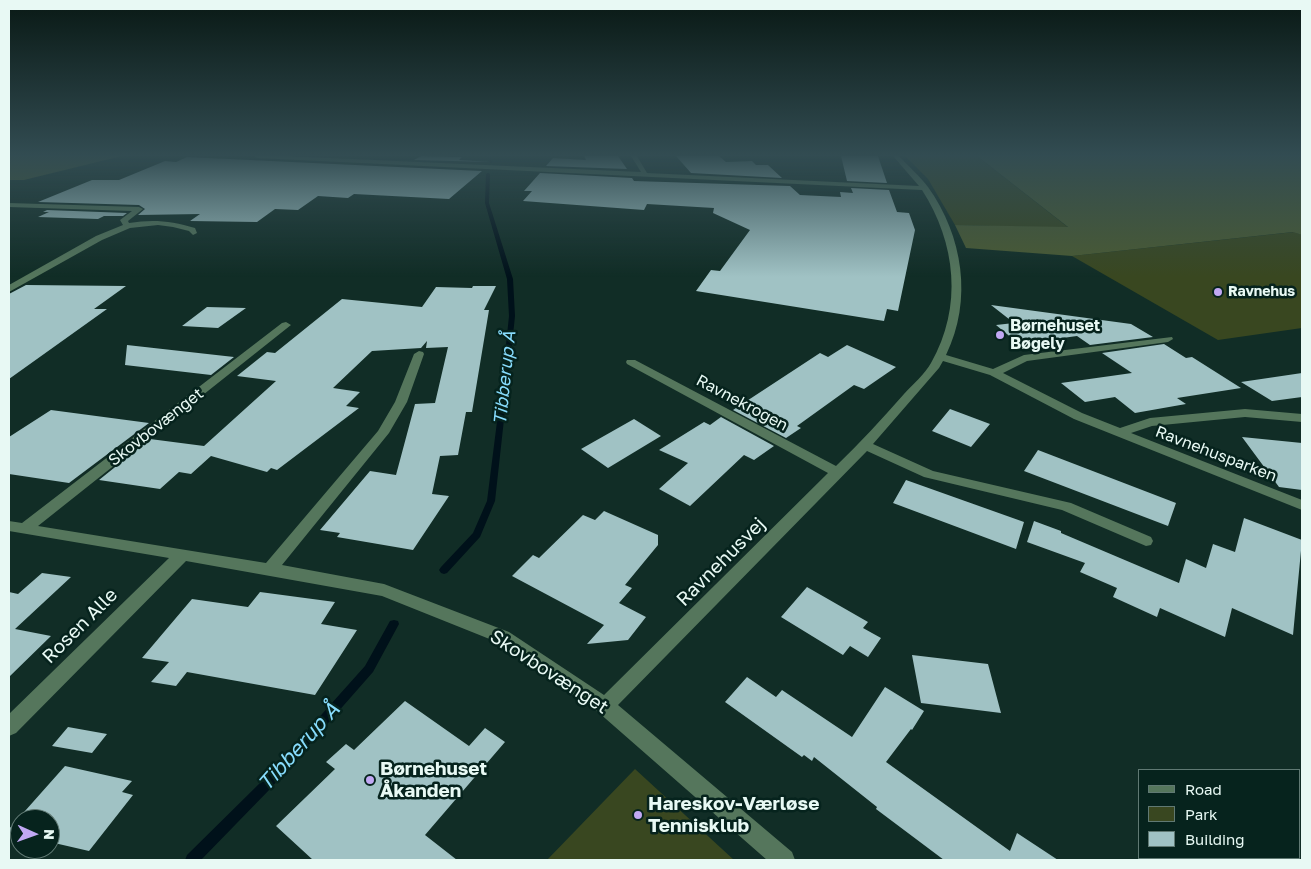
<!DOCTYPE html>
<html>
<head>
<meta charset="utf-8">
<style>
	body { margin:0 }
	#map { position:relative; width:1311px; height:869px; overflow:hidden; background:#112d26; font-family:"Golos Text",sans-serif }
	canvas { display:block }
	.frame { position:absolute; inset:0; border:10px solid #e8f9f4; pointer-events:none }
	.legend { position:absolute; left:1138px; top:769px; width:162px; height:90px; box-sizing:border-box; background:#06231d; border:1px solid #607973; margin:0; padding:6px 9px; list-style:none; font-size:15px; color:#e8f9f4 }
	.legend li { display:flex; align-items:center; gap:10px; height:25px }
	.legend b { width:25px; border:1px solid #607973 }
	.north { position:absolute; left:10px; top:809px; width:50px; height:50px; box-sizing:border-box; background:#06231d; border:1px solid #607973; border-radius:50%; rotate:92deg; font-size:14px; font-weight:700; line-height:20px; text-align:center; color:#e8f9f4 }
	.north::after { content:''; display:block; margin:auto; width:18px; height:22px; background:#c1a8f3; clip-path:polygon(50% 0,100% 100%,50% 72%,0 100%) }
</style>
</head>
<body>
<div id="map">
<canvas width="1311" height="869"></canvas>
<div class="frame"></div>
<ul class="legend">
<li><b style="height:6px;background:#55765c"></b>Road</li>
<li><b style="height:14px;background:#394720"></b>Park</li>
<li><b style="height:14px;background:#a0c2c4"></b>Building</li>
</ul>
<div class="north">N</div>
</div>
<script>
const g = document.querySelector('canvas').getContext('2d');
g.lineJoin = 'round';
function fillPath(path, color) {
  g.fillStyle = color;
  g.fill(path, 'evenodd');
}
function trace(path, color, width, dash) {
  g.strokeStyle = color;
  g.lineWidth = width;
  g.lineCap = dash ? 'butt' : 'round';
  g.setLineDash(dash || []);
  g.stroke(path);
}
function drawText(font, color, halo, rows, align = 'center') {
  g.font = font + ' "Golos Text",sans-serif';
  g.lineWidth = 5;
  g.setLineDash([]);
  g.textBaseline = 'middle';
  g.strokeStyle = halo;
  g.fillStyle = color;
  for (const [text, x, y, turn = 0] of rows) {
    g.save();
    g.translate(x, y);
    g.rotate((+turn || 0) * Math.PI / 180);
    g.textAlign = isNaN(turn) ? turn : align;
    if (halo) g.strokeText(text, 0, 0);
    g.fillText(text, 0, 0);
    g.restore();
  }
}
fillPath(new Path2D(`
	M 905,156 L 977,156 L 1069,228 L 955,225 L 928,179 Z
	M 1294,232 L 1302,235 L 1302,328 L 1218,340 L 1072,256 Z
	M 635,769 L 734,860 L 547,860 Z`), '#394720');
fillPath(new Path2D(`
	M 9,156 L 122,156 L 24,180 L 9,180 Z
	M 977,156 L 1302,156 L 1302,235 L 1293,232 L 1072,256 L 966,248 L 955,225 L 1068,227 Z`), '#4b5b32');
fillPath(new Path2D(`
	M 488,156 L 492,156 L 492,163 L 489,162 Z
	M 488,173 L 490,174 L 489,203 L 513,279 L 515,316 L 509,374 L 495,501 L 480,537 L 447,573 L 444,574 L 441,573 L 439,570 L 441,567 L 473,533 L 487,501 L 503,374 L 509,316 L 507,279 L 485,203 L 486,174 Z
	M 394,620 L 398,621 L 399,624 L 373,672 L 271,788 L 201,860 L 185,860 L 187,855 L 263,780 L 365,666 L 390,621 Z`), '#00111a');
fillPath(new Path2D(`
	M 421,156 L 462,157 L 459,160 L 491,162 L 414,160 Z
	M 584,156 L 618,156 L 627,169 L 546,166 L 553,158 L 586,160 Z
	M 676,156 L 719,156 L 726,162 L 752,161 L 756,165 L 768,165 L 782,178 L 691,173 Z
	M 841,156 L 878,156 L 887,183 L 847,181 Z
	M 187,157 L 292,162 L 482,171 L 449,199 L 354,194 L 348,198 L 318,196 L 298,210 L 275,209 L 257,222 L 190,221 L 200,214 L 138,215 L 145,209 L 139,205 L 38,202 L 92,180 L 119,180 L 165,161 L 176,162 Z
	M 540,173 L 632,178 L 634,181 L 790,186 L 800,195 L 841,197 L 840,192 L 853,193 L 851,188 L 889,190 L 897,212 L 909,213 L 915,230 L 898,311 L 887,309 L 884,321 L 696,291 L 711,270 L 720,271 L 750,230 L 713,213 L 714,208 L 647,204 L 644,210 L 523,201 L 532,191 L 524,191 Z
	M 47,210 L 127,213 L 123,216 L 104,216 L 98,219 L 38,217 L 49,212 L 43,212 Z
	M 26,285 L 126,286 L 94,309 L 107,309 L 9,379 L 9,294 Z
	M 473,286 L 496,286 L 484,310 L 489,310 L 472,412 L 466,412 L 458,455 L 440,456 L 432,494 L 449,496 L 413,550 L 337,537 L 340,533 L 320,530 L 370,471 L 396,475 L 415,404 L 435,403 L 448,347 L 426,348 L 427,341 L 421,348 L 372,351 L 333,388 L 360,392 L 346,406 L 359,408 L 277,470 L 271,468 L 267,472 L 211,456 L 191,474 L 179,472 L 160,489 L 99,480 L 150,439 L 204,446 L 276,381 L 237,376 L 267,352 L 275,353 L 342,299 L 422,307 L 436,287 L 472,288 Z
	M 991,305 L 1131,324 L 1153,337 L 1090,345 L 1077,336 L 1019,344 L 996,325 L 1014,323 Z
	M 207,307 L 246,308 L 218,328 L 182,326 Z
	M 1164,344 L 1186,358 L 1192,357 L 1241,388 L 1177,398 L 1186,404 L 1135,413 L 1115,397 L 1085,402 L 1061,383 L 1132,373 L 1102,353 Z
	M 127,345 L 234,357 L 211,375 L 125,365 Z
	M 847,345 L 896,367 L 864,389 L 854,385 L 797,426 L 801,428 L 786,438 L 733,410 L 820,353 L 828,357 Z
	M 1302,373 L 1302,397 L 1272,401 L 1241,382 Z
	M 950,409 L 990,424 L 971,447 L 932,431 Z
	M 51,410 L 149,423 L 69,483 L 9,474 L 9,437 Z
	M 721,417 L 774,446 L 754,460 L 744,455 L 690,506 L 659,489 L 688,463 L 659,450 L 704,422 L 710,425 Z
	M 634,419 L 661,436 L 608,468 L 581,449 Z
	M 1242,437 L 1302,443 L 1302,490 L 1279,487 Z
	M 1038,450 L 1176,503 L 1168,526 L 1024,471 Z
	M 906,480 L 1024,522 L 1016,549 L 893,503 Z
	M 604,511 L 658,535 L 658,545 L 625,585 L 632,588 L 619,603 L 646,617 L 628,640 L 587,644 L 604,625 L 512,576 L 533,555 L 539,558 L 583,515 L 595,520 Z
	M 1244,518 L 1302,540 L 1293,635 L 1232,608 L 1225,637 L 1160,608 L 1157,617 L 1113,597 L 1117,588 L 1080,572 L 1085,563 L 1027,542 L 1034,521 L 1061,531 L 1061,533 L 1179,583 L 1186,559 L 1206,568 L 1213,544 L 1235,552 Z
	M 42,573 L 71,577 L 15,629 L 51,636 L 9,677 L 9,592 L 18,594 Z
	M 807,587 L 868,622 L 863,628 L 881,638 L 868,657 L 850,646 L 843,655 L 781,617 Z
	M 260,592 L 335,602 L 321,624 L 357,630 L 315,695 L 187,672 L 176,686 L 151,682 L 169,662 L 142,658 L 192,599 L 248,607 Z
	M 912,655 L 988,664 L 1001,713 L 921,703 Z
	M 747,677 L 776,697 L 782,690 L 852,737 L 885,687 L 924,711 L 912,730 L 911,729 L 886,762 L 1010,851 L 1017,833 L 1058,860 L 944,860 L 876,809 L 877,807 L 814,757 L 812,761 L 804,755 L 802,757 L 725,702 Z
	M 405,701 L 469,746 L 485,728 L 505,742 L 425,835 L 457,860 L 313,860 L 276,826 L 335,769 L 326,762 L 346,744 L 354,750 Z
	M 68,727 L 107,734 L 92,753 L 52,746 Z
	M 65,766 L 132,781 L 122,792 L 133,795 L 89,851 L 50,842 L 50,819 L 20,819 L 20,835 L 9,832 L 9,829 Z`), '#a0c2c4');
fillPath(new Path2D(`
	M 254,156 L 286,156 L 641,172 L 631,156 L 637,156 L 647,173 L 919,186 L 893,156 L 899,156 C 908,166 920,176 928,187 C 963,236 973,300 946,355 L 993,369 L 1024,355 L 1172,337 L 1173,339 L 1168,342 L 1027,361 L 1003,373 L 1082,413 L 1120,428 L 1150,418 L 1245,409 L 1302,414 L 1302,422 L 1245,417 L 1152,426 L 1131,433 L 1302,500 L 1302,510 L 1074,419 L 990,375 L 943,361 L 939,368 L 873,444 L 933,471 L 1071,503 L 1151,537 L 1153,541 L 1151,545 L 1146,546 L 1062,510 L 924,477 L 867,451 L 618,705 L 792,852 L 795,860 L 767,860 L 598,712 L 497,642 L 382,596 L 186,561 L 16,733 L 9,736 L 9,714 L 169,558 L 9,531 L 9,521 L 22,523 L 282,323 L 286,322 L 291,325 L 38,526 L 266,563 L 378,431 L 395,402 L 414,354 L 419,351 L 423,352 L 424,354 L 407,402 L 389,433 L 282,565 L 384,584 L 509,632 L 604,695 L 828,473 L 627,364 L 626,362 L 627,360 L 635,360 L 836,466 C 860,443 882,419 904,394 C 913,384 925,374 931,363 C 963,307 956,243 922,190 L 257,158 Z
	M 9,203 L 139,207 L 143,209 L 128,221 L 129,223 C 153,219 172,221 195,228 L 197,233 L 193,235 L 189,231 L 173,227 L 158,225 L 130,228 L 102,240 L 9,292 L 9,285 L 96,236 L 123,225 L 120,220 L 132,211 L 9,207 Z`), '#55765c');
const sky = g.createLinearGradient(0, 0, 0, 277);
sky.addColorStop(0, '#091915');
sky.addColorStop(0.56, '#324c52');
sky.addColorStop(1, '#324c5200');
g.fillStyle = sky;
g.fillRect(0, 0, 1311, 277);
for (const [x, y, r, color] of [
	[1218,292,5,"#c1a8f3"],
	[1000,335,5,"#c1a8f3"],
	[370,780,5,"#c1a8f3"],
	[638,815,5,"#c1a8f3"]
]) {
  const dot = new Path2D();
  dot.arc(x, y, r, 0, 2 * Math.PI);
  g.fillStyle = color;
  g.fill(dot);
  trace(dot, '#06231d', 2);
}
drawText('bold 14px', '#e8f9f4', '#06231d', [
	["Ravnehus",1228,292]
], 'left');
drawText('bold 16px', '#e8f9f4', '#06231d', [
	["Børnehuset",1010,326],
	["Bøgely",1010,344]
], 'left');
drawText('16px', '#e8f9f4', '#06231d', [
	["Ravnekrogen",742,403,28],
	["Skovbovænget",156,427,-38],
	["Ravnehusparken",1216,454,21]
]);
drawText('italic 18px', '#87dcfd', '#06231d', [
	["Tibberup Å",505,378,-84]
]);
drawText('19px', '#e8f9f4', '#06231d', [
	["Ravnehusvej",721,562,-45],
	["Rosen Alle",80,626,-45],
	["Skovbovænget",549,672,33]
]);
drawText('bold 19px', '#e8f9f4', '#06231d', [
	["Børnehuset",380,769],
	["Åkanden",380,791],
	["Hareskov-Værløse",648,804],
	["Tennisklub",648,826]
], 'left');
drawText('italic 21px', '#87dcfd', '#06231d', [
	["Tibberup Å",299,747,-48]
]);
</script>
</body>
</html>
